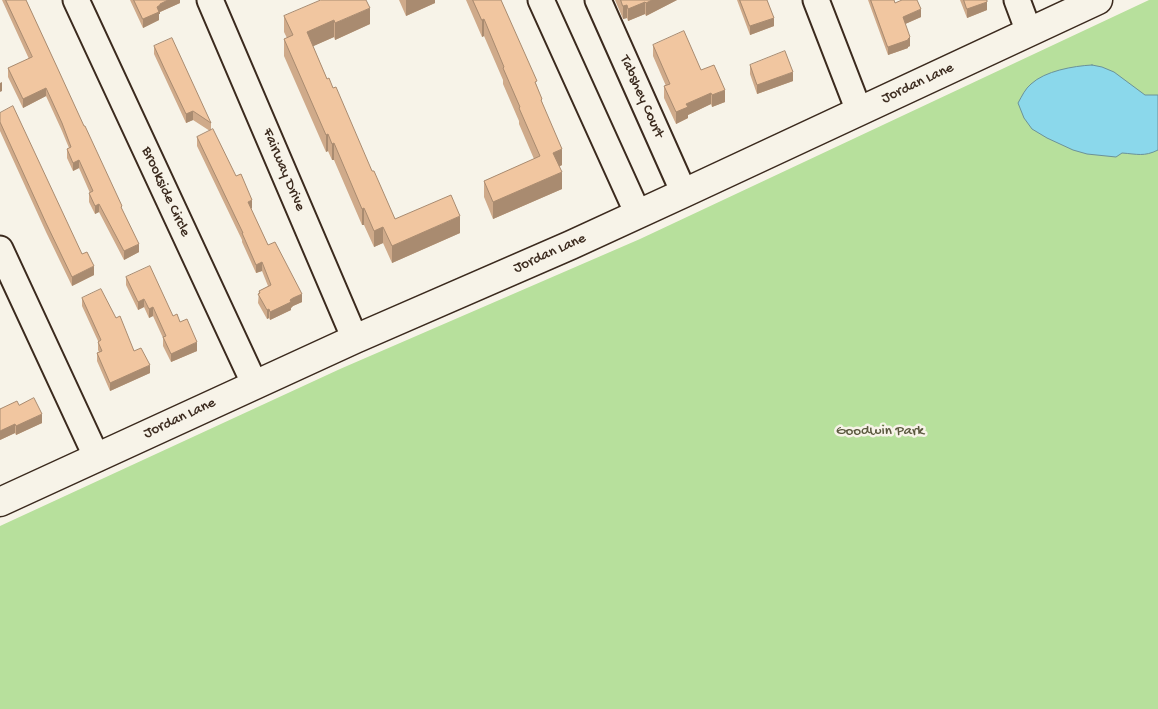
<!DOCTYPE html>
<html>
<head>
<meta charset="utf-8">
<style>
	body { margin:0 }
	canvas { display:block; background:#f7f3e8 }
</style>
</head>
<body>
<canvas width="1158" height="709"></canvas>
<script>
const g = document.querySelector('canvas').getContext('2d');
g.lineJoin = 'round';
function fillPath(path, color) {
  g.fillStyle = color;
  g.fill(path, 'evenodd');
}
function trace(path, color, width, dash) {
  g.strokeStyle = color;
  g.lineWidth = width;
  g.lineCap = dash ? 'butt' : 'round';
  g.setLineDash(dash || []);
  g.stroke(path);
}
function drawText(font, color, halo, rows, align = 'center') {
  g.font = font + ' "Gochi Hand",sans-serif';
  g.lineWidth = 5;
  g.setLineDash([]);
  g.textBaseline = 'middle';
  g.strokeStyle = halo;
  g.fillStyle = color;
  for (const [text, x, y, turn = 0] of rows) {
    g.save();
    g.translate(x, y);
    g.rotate((+turn || 0) * Math.PI / 180);
    g.textAlign = isNaN(turn) ? turn : align;
    if (halo) g.strokeText(text, 0, 0);
    g.fillText(text, 0, 0);
    g.restore();
  }
}
fillPath(new Path2D(`
	M 1149,0 L 1158,0 L 1158,709 L 0,709 L 0,526 L 340,369 L 640,239 Z`), '#b7e09c');
const water = new Path2D(`
	M 1092,65 L 1102,67 L 1114,72 L 1145,95 L 1158,95 L 1158,150 C 1144,157 1137,154 1122,153 L 1116,157 L 1087,154 L 1073,150 L 1047,138 L 1032,129 L 1024,118 L 1018,103 C 1022,96 1025,89 1031,84 C 1045,71 1073,66 1092,65 Z`);
fillPath(water, '#8bd8eb');
trace(water, '#6b9299', 1);
const minor = new Path2D(`
	M 76,0 L 255,385
	M 210,0 L 355,339
	M 541,0 L 638,214
	M 598,0 L 684,193
	M 816,0 L 859,111
	M 1017,0 L 1029,32
	M 0,249 L 97,458`);
const major = new Path2D(`
	M 0,502 L 355,339 L 571,245 L 684,193 L 1098,0`);
trace(minor, '#3b2a1e', 29);
trace(major, '#3b2a1e', 31);
trace(minor, '#f7f3e8', 25);
trace(major, '#f7f3e8', 28);
fillPath(new Path2D(`
	M 2,0 L 26,0 L 122,211 L 139,252 L 124,260 L 99,212 L 95,214 L 89,202 L 89,193 L 90,193 L 79,168 L 73,171 L 67,158 L 67,149 L 69,148 L 62,131 L 46,96 L 23,108 L 8,77 L 8,68 L 29,59 Z
	M 130,0 L 180,0 L 180,3 L 160,12 L 160,14 L 159,14 L 159,20 L 143,28 Z
	M 399,0 L 435,0 L 435,3 L 406,16 Z
	M 466,0 L 501,0 L 537,86 L 562,165 L 559,167 L 562,189 L 493,219 L 484,197 L 484,181 L 534,159 L 519,124 L 519,121 L 503,84 L 503,80 L 484,36 L 482,37 Z
	M 615,0 L 677,0 L 646,16 L 645,14 L 628,21 L 627,18 L 623,19 Z
	M 737,0 L 767,0 L 774,26 L 750,35 Z
	M 868,0 L 894,0 L 895,3 L 921,17 L 905,24 L 910,46 L 908,47 L 908,48 L 888,55 Z
	M 960,0 L 987,0 L 987,10 L 967,18 Z
	M 284,16 L 370,24 L 335,40 L 334,37 L 313,46 L 327,79 L 395,219 L 460,233 L 392,263 L 383,243 L 374,247 L 364,225 L 362,225 L 334,160 L 332,160 L 328,151 L 326,152 L 284,56 L 284,39 L 287,38 L 284,32 Z
	M 653,45 L 701,70 L 725,102 L 712,107 L 711,104 L 688,115 L 688,118 L 676,124 L 664,98 L 664,86 L 666,86 L 653,56 Z
	M 154,46 L 211,123 L 211,130 L 252,208 L 251,209 L 268,245 L 302,302 L 293,306 L 291,308 L 291,310 L 270,320 L 269,318 L 267,319 L 258,303 L 259,291 L 268,286 L 262,271 L 256,273 L 242,242 L 242,240 L 197,146 L 197,137 L 210,131 L 193,120 L 186,123 L 154,54 Z
	M 750,65 L 793,81 L 757,94 L 750,74 Z
	M 0,113 L 94,275 L 72,286 L 46,232 L 0,131 Z
	M 126,277 L 180,322 L 197,351 L 171,362 L 163,346 L 163,338 L 153,316 L 149,318 L 144,307 L 138,310 L 126,285 Z
	M 82,298 L 116,318 L 134,351 L 150,373 L 110,391 L 97,361 L 97,353 L 99,352 L 98,350 L 98,341 L 82,306 Z
	M 19,405 L 42,423 L 16,435 L 15,433 L 0,440 L 0,409 Z`), '#cfaa8a');
fillPath(new Path2D(`
	M 168,0 L 180,0 L 180,3 L 160,12 L 160,14 L 159,14 L 159,20 L 143,28 L 143,19 L 160,4 Z
	M 406,0 L 435,0 L 435,3 L 406,16 Z
	M 652,0 L 677,0 L 646,16 L 646,3 Z
	M 645,2 L 645,14 L 628,21 L 628,9 Z
	M 987,2 L 987,10 L 967,18 L 967,9 Z
	M 627,5 L 627,18 L 623,19 L 623,6 Z
	M 370,8 L 370,24 L 335,40 L 335,23 Z
	M 921,9 L 921,17 L 903,25 L 903,17 Z
	M 774,18 L 774,26 L 750,35 L 750,26 Z
	M 484,19 L 484,36 L 482,37 L 482,20 Z
	M 334,20 L 334,37 L 307,49 L 307,32 Z
	M 910,37 L 910,46 L 908,47 L 908,48 L 888,55 L 888,47 Z
	M 793,72 L 793,81 L 757,94 L 757,85 Z
	M 2,82 L 2,91 L 0,92 L 0,83 Z
	M 46,88 L 46,96 L 23,108 L 23,99 Z
	M 725,90 L 725,102 L 712,107 L 712,95 Z
	M 711,93 L 711,104 L 688,115 L 688,118 L 676,124 L 676,112 L 686,104 Z
	M 193,111 L 193,120 L 186,123 L 186,114 Z
	M 328,134 L 328,151 L 326,152 L 326,135 Z
	M 334,143 L 334,160 L 332,160 L 332,144 Z
	M 562,149 L 562,165 L 553,169 L 553,153 Z
	M 79,160 L 79,168 L 73,171 L 73,163 Z
	M 562,172 L 562,189 L 493,219 L 493,202 Z
	M 252,200 L 252,208 L 248,210 L 248,202 Z
	M 99,204 L 99,212 L 95,214 L 95,206 Z
	M 364,208 L 364,225 L 362,225 L 362,209 Z
	M 460,216 L 460,233 L 392,263 L 392,246 Z
	M 383,227 L 383,243 L 374,247 L 374,231 Z
	M 139,244 L 139,252 L 124,260 L 124,251 Z
	M 262,262 L 262,271 L 256,273 L 256,265 Z
	M 94,266 L 94,275 L 72,286 L 72,277 Z
	M 302,294 L 302,302 L 293,306 L 291,308 L 291,310 L 270,320 L 270,312 L 293,298 Z
	M 144,299 L 144,307 L 138,310 L 138,302 Z
	M 153,307 L 153,316 L 149,318 L 149,309 Z
	M 269,309 L 269,318 L 267,319 L 267,310 Z
	M 197,342 L 197,351 L 171,362 L 171,354 Z
	M 150,365 L 150,373 L 110,391 L 110,383 Z
	M 42,414 L 42,423 L 16,435 L 16,426 Z
	M 15,424 L 15,433 L 0,440 L 0,431 Z`), '#a98b70');
const building = new Path2D(`
	M 6,0 L 26,0 L 57,67 L 84,126 L 85,126 L 122,206 L 121,207 L 139,244 L 124,251 L 99,204 L 95,206 L 89,193 L 93,191 L 79,160 L 73,163 L 67,149 L 71,147 L 62,123 L 46,88 L 23,99 L 8,68 L 32,57 Z
	M 134,0 L 168,0 L 160,4 L 160,5 L 157,7 L 159,12 L 143,19 Z
	M 321,0 L 366,0 L 370,8 L 335,23 L 334,20 L 307,32 L 327,79 L 329,78 L 333,88 L 336,87 L 372,171 L 374,171 L 395,219 L 451,195 L 460,216 L 392,246 L 383,227 L 374,231 L 364,208 L 362,209 L 334,143 L 332,144 L 328,134 L 326,135 L 284,39 L 293,35 L 284,16 Z
	M 473,0 L 501,0 L 537,81 L 535,82 L 542,99 L 541,100 L 562,149 L 553,153 L 562,172 L 493,202 L 484,181 L 540,156 L 519,108 L 520,107 L 503,68 L 504,67 L 484,19 L 482,20 Z
	M 621,0 L 652,0 L 646,3 L 645,2 L 628,9 L 627,5 L 623,6 Z
	M 740,0 L 767,0 L 774,18 L 750,26 Z
	M 871,0 L 894,0 L 895,3 L 902,0 L 917,0 L 921,9 L 903,17 L 910,37 L 908,39 L 908,40 L 888,47 Z
	M 964,0 L 987,0 L 987,2 L 967,9 Z
	M 684,31 L 701,70 L 714,65 L 725,90 L 712,95 L 711,93 L 686,104 L 688,107 L 676,112 L 664,86 L 670,84 L 653,45 Z
	M 172,38 L 211,123 L 193,111 L 186,114 L 165,70 L 154,46 Z
	M 785,51 L 793,72 L 757,85 L 750,65 Z
	M 13,106 L 82,254 L 87,252 L 94,266 L 72,277 L 46,223 L 0,122 L 0,113 Z
	M 213,129 L 236,176 L 241,174 L 252,200 L 248,202 L 268,245 L 275,242 L 302,294 L 293,298 L 290,300 L 291,302 L 270,312 L 269,309 L 267,310 L 258,294 L 260,293 L 259,291 L 271,285 L 262,262 L 256,265 L 242,233 L 243,233 L 197,137 Z
	M 150,266 L 173,316 L 177,314 L 180,322 L 187,319 L 197,342 L 171,354 L 163,337 L 166,336 L 153,307 L 149,309 L 144,299 L 138,302 L 126,277 Z
	M 101,289 L 116,318 L 120,316 L 134,351 L 141,348 L 150,365 L 110,383 L 97,353 L 102,351 L 98,342 L 101,340 L 82,298 Z
	M 34,398 L 42,414 L 16,426 L 15,424 L 0,431 L 0,409 L 17,401 L 19,405 Z`);
fillPath(building, '#f1c6a0');
trace(building, '#a98b70', 1);
drawText('15px', '#3b2a1e', '#f7f3e8', [
	["Jordan Lane",918,84,-25],
	["Tabshey Court",641,97,66],
	["Fairway Drive",283,170,67],
	["Brookside Circle",165,192,65],
	["Jordan Lane",550,254,-24],
	["Jordan Lane",180,419,-25]
]);
drawText('15px', '#5a583e', '#f7f3e8', [
	["Goodwin Park",880,432]
]);
</script>
</body>
</html>
